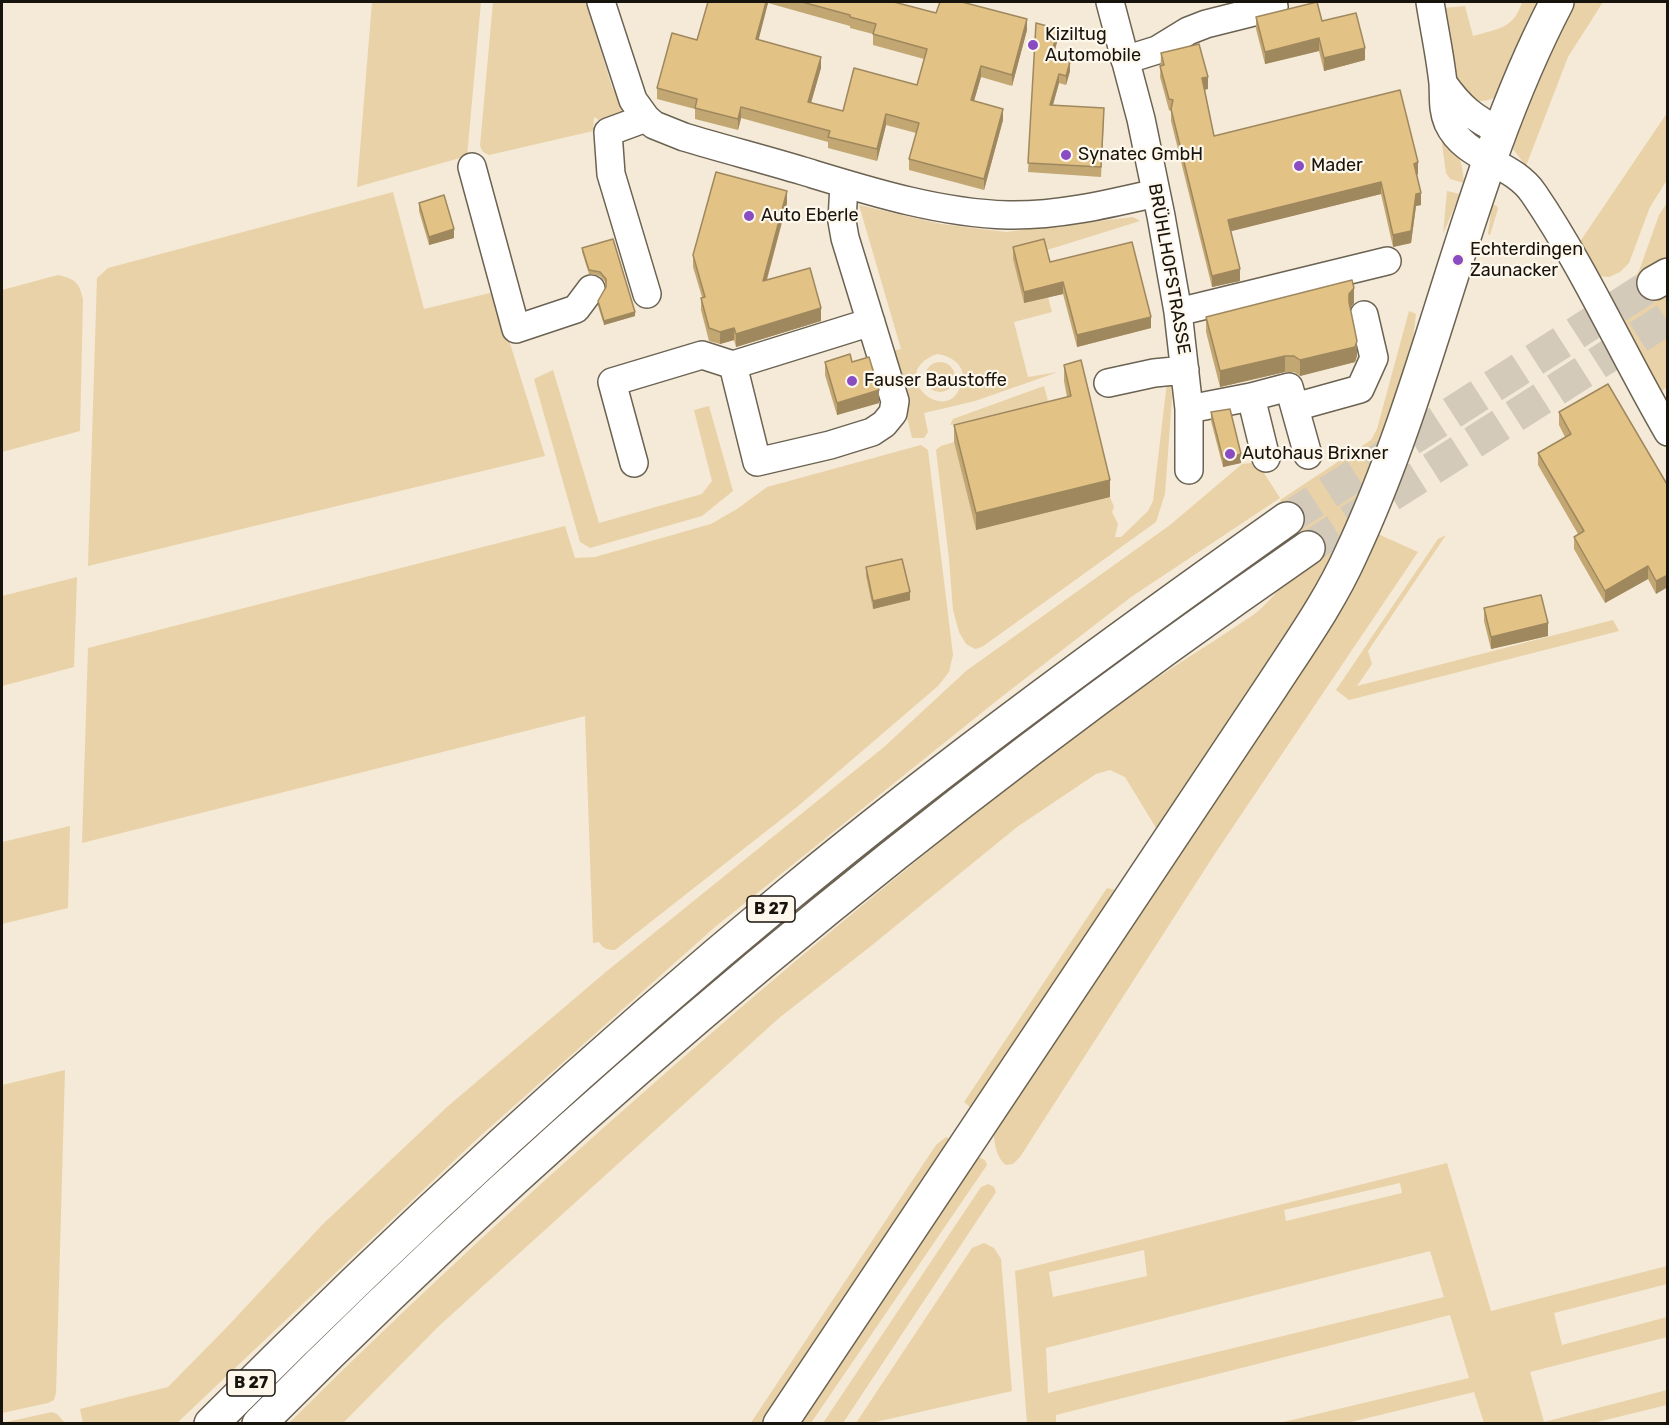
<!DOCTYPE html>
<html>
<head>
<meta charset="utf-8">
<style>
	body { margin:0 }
	#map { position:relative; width:1669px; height:1425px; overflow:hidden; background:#f4ead7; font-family:Rubik,sans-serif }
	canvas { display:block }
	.frame { position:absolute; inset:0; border:3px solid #17130d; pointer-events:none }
</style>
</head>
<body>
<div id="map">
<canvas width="1669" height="1425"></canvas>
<div class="frame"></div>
</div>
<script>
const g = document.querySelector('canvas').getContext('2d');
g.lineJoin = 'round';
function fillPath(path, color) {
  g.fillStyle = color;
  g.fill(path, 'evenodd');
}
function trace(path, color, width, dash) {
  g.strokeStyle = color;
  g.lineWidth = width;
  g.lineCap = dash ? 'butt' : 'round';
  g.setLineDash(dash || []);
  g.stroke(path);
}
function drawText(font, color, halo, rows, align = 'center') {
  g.font = font + ' Rubik,sans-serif';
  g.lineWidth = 4.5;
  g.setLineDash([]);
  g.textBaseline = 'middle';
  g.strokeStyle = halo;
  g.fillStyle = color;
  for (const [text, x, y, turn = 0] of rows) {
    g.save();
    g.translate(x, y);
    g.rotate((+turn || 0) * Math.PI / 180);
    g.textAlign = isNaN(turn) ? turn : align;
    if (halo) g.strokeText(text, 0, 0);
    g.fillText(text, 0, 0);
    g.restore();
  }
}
fillPath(new Path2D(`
	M 372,2 L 481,2 L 467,156 L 357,187 Z
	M 493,2 L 586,2 L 612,87 L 628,114 L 604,123 L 594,117 L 593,131 L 489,155 L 483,152 L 480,146 Z
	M 1522,2 L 1538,2 C 1533,9 1528,18 1525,26 C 1519,44 1511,77 1501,92 C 1496,98 1488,101 1480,101 C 1449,100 1447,32 1443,8 L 1465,6 L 1473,36 C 1497,29 1514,29 1522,2 Z
	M 1573,2 L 1603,2 L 1568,57 L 1526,166 L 1513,149 L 1531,90 Z
	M 1667,113 L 1667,180 L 1650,207 L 1629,263 L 1620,272 L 1609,277 L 1594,276 L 1577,246 Z
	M 1440,130 C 1457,150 1462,156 1464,183 L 1450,179 L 1446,173 Z
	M 1447,191 L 1460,194 L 1443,234 Z
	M 393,192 L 424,309 L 494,292 L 545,456 L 88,566 L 97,278 L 108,268 Z
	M 1667,203 L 1667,260 L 1651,270 L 1667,297 L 1667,387 L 1660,392 L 1618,314 L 1618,301 L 1639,271 L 1659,215 Z
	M 1492,204 L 1497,206 L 1498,209 L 1490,235 L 1488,234 Z
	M 859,205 L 941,224 L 1006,232 L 1133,217 L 1140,221 L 1044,251 L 1048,297 L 1052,312 L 1014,322 L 1028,377 L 1058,372 L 975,401 L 924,413 L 928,432 L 924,438 L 912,438 L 891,351 L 901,349 ZM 937,354 C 953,356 968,367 961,385 C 947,429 884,373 937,354 Z
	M 58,275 C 75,279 79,282 83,299 L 80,431 L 2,452 L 2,290 Z
	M 1409,311 L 1416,314 L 1412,349 L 1387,421 L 1360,495 L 1324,579 L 1158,831 L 1125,777 L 1110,770 L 1096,774 L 1017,827 L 871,946 L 779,1018 L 440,1325 L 343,1423 L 288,1424 C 453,1260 626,1104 804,954 C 900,874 995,795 1095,721 C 1146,683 1200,651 1253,615 C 1266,606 1275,592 1287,582 C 1297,573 1309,566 1321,559 L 1280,500 L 1371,440 L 1377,429 Z
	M925 377a15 15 0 1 1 30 0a15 15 0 1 1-30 0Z
	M 553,370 L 599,523 L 702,494 L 712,481 L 694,410 L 709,406 L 733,491 L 702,516 L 590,548 L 580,542 L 534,379 Z
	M 1167,382 L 1171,382 L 1172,398 L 1165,494 L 1156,522 L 982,647 L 975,649 L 966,644 L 959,632 L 953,610 L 949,559 L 936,450 L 941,446 L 954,442 L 976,530 L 1110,497 L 1114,507 L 1112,512 L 1118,524 L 1115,537 L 1121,537 L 1148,511 L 1153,501 Z
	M 1044,386 L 1048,401 L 950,425 L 953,419 Z
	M 921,445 L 928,450 L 953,655 L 949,672 L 938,686 L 797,807 L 615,950 C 608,950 603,949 599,942 L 593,943 L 585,716 L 82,843 L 88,648 L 565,526 L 575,558 L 595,557 L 711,524 L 737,509 L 767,487 Z
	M 1257,462 L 1280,498 L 1131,597 L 1000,698 L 715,927 L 478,1138 L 177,1423 L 83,1423 L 80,1409 L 168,1387 L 227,1327 L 323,1224 L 447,1107 L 607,971 L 884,747 L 966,671 L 1170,525 L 1242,464 Z
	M 1378,534 L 1418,552 L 1216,852 L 1020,1157 L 1013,1164 L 1006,1165 C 995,1157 994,1139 993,1126 L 1350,588 Z
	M 1446,535 L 1368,651 L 1372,664 L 1357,686 L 1613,620 L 1619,631 L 1349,700 L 1336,690 L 1438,539 Z
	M 77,577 L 74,667 L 2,686 L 2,596 Z
	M 70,826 L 68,908 L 2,924 L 2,842 Z
	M 1107,888 L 1119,891 L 979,1103 L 971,1108 L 964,1102 Z
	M 65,1070 L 56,1393 L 54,1400 L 48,1403 L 2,1413 L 2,1085 Z
	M 946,1137 L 952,1140 L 767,1423 L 750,1424 L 936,1145 Z
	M 974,1155 L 985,1160 L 987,1165 L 811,1423 L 794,1424 Z
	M 1447,1163 L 1491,1311 L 1667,1266 L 1667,1284 L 1554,1313 L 1562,1345 L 1667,1317 L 1667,1337 L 1530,1372 L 1544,1422 L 1667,1390 L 1667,1405 L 1593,1423 L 1484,1423 L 1474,1392 L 1347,1423 L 1279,1423 L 1469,1378 L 1450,1315 L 1056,1415 L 1056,1423 L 1027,1423 L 1015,1271 ZM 1400,1183 L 1402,1193 L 1286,1221 L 1284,1210 ZM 1144,1250 L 1147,1276 L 1053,1297 L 1049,1272 ZM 1430,1251 L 1444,1297 L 1048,1393 L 1046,1348 Z
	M 988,1184 L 994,1187 L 996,1192 L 843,1423 L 823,1423 L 981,1187 Z
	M 984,1243 L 994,1248 L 1001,1259 L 1012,1391 L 871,1423 L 856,1423 L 972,1248 Z
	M 52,1412 L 57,1414 L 65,1423 L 2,1423 Z`), '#e9d2a7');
trace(new Path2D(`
	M 1287,519 L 1654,283
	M 1308,548 L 1668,318`), '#d3cab9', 33, [33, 16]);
const minor = new Path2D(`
	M 601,2 L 633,100 L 646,118 L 654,125 L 684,137 C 724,149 763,159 803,171 C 869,191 938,213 1008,215 C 1058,216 1108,204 1156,193
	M 1110,2 L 1141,119 L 1161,216 L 1178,312 L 1189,409 L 1189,470
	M 1430,2 C 1434,28 1440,55 1443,83 C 1444,97 1442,109 1448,123 C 1465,160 1512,161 1534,194 C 1585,269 1622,353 1668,432
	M 1125,60 L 1157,50 L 1188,31 L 1206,24 L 1274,7
	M 1443,83 C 1460,107 1473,118 1500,131
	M 646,118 L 608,132 L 611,174 L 647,294
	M 472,167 L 516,329 L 576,309 L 591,289
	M 844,184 L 842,221 L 845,238 L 895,401 L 893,413 L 884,424 L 872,432 L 830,445 L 757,462 L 733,365 L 871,322
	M 1178,312 L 1387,261
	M 1108,383 L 1154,373 L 1185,370
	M 1251,397 L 1266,458
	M 1295,407 L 1360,389 L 1374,358 L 1364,315
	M 1189,409 L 1251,397 L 1289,387 L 1308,455
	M 634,463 L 612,382 L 702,355 L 733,365`);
const major = new Path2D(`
	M 780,1424 L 1272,686 C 1300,643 1330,601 1351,554 C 1435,375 1466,176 1557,2`);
const highway = new Path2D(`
	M 1654,283 L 1668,275
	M 211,1424 C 396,1238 588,1060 790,893 C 950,761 1118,639 1287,519
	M 259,1424 C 581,1099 932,808 1308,548`);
trace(minor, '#6b6252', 30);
trace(major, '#6b6252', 36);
trace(highway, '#6b6252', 36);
trace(minor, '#fff', 27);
trace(major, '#fff', 33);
trace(highway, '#fff', 33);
fillPath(new Path2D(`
	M 708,2 L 894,2 L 936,13 L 1027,30 L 1012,86 L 981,77 L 974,101 L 1003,120 L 984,190 L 909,170 L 909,159 L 916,133 L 886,125 L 877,161 L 828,148 L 828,142 L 741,118 L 738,130 L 695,119 L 695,109 L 657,99 L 657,88 L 697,40 ZM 768,3 L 850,26 L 850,28 L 873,34 L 873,45 L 924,59 L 917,85 L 843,111 L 811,103 L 821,68 L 758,40 Z
	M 1256,17 L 1322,21 L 1365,60 L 1324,71 L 1319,51 L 1265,64 L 1256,29 Z
	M 1036,23 L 1058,38 L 1053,57 L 1070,71 L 1066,85 L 1059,83 L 1053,105 L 1104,118 L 1101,177 L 1028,172 Z
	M 1161,53 L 1208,89 L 1205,90 L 1214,136 L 1418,174 L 1417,175 L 1421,205 L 1416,206 L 1411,243 L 1393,247 L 1381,194 L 1231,231 L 1240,281 L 1212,287 L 1171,121 L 1171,111 L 1169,110 L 1160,77 Z
	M 419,203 L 454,238 L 429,245 L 419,211 Z
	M 787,203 L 767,280 L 821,321 L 736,347 L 734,340 L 720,344 L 709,341 L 701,310 L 701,298 L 702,297 L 693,267 L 693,255 Z
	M 1013,247 L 1050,262 L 1151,328 L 1077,347 L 1063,294 L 1024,303 L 1013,259 Z
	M 582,248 L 635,316 L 604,325 L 598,306 L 598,301 L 606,288 L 606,283 L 600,276 L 589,274 L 582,252 Z
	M 1354,303 L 1350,309 L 1357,356 L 1355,362 L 1300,376 L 1294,372 L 1285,372 L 1220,387 L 1206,332 L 1206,317 Z
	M 825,362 L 852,362 L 879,403 L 837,415 L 825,375 Z
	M 1064,365 L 1110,497 L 976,530 L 954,442 L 954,425 L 1067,397 L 1064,381 Z
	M 1211,412 L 1241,463 L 1223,467 L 1211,421 Z
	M 1559,412 L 1668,486 L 1656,594 L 1648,579 L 1605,603 L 1574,549 L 1574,537 L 1578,534 L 1538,465 L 1538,453 L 1565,437 L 1559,425 Z
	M 866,567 L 910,600 L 873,609 L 866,576 Z
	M 1484,608 L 1548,636 L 1491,649 L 1484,621 Z`), '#c3a773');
fillPath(new Path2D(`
	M 766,2 L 768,2 L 768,3 L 756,50 L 756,39 Z
	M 1027,19 L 1027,30 L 1012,86 L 1012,75 Z
	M 1058,29 L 1058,38 L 1051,66 L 1051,56 Z
	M 1319,38 L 1319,51 L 1265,64 L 1265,52 Z
	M 1365,48 L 1365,60 L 1324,71 L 1324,58 Z
	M 821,57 L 821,68 L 808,113 L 808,102 Z
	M 1070,62 L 1070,71 L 1066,85 L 1066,76 Z
	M 981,66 L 981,77 L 971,111 L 971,100 Z
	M 1059,74 L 1059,83 L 1050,115 L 1050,105 Z
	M 1208,77 L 1208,89 L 1202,90 L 1202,78 Z
	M 741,107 L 741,118 L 738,130 L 738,119 Z
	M 1003,109 L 1003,120 L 984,190 L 984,179 Z
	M 886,114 L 886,125 L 877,161 L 877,149 Z
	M 1418,162 L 1418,174 L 1414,176 L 1414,164 Z
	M 1381,182 L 1381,194 L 1228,232 L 1228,220 Z
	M 787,191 L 787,203 L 763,293 L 763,281 Z
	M 1421,193 L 1421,205 L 1416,206 L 1411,243 L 1393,247 L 1393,235 L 1416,194 Z
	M 454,229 L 454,238 L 429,245 L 429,237 Z
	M 1240,269 L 1240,281 L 1212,287 L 1212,276 Z
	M 1063,282 L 1063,294 L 1024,303 L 1024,292 Z
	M 1354,288 L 1354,303 L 1349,310 L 1349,318 L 1349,294 Z
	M 821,308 L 821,321 L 736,347 L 736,334 Z
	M 635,312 L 635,316 L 604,325 L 604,321 Z
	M 1151,317 L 1151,328 L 1077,347 L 1077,335 Z
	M 734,328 L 734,340 L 720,344 L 720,332 Z
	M 1357,341 L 1357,356 L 1355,362 L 1300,376 L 1300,360 Z
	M 1285,356 L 1285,372 L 1220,387 L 1220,371 Z
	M 879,390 L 879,403 L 837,415 L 837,403 Z
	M 1241,454 L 1241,463 L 1223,467 L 1223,459 Z
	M 1110,480 L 1110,497 L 976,530 L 976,513 Z
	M 1648,566 L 1648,579 L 1605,603 L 1605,591 Z
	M 1668,575 L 1668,587 L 1656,594 L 1656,581 Z
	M 910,592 L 910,600 L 873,609 L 873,601 Z
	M 1548,623 L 1548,636 L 1491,649 L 1491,637 Z`), '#9f885e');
const building = new Path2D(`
	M 708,2 L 766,2 L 756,39 L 821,57 L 808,102 L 843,111 L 854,68 L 917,85 L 927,49 L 873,34 L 876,24 L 850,17 L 850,15 L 802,2 L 894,2 L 936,13 L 940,2 L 962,2 L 1027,19 L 1012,75 L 981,66 L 971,100 L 1003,109 L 984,179 L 909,159 L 919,123 L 886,114 L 877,149 L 828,137 L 830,131 L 741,107 L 738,119 L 695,108 L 697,99 L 657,88 L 672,33 L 697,40 Z
	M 1317,2 L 1322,21 L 1356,13 L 1365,48 L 1324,58 L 1319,38 L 1265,52 L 1256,17 Z
	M 1036,23 L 1058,29 L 1051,56 L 1070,62 L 1066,76 L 1059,74 L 1050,105 L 1104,108 L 1101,167 L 1028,163 Z
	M 1199,44 L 1208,77 L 1202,78 L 1214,136 L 1400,90 L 1418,162 L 1414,164 L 1421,193 L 1416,194 L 1411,231 L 1393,235 L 1381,182 L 1228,220 L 1240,269 L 1212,276 L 1171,109 L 1173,100 L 1169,99 L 1160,66 L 1164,65 L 1161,53 Z
	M 716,172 L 787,191 L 763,281 L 810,268 L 821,308 L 736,334 L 734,328 L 720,332 L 709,328 L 701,298 L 705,297 L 693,255 Z
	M 444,195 L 454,229 L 429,237 L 419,203 Z
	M 613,239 L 635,312 L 604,321 L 598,301 L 606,287 L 606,279 L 600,272 L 589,270 L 582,248 Z
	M 1044,239 L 1050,262 L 1132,242 L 1151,317 L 1077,335 L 1063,282 L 1024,292 L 1013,247 Z
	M 1352,280 L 1354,288 L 1349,294 L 1349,302 L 1357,341 L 1355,347 L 1300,360 L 1294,356 L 1285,356 L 1220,371 L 1206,317 Z
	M 850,354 L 852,362 L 869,357 L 879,390 L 837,403 L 825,362 Z
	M 1081,360 L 1110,480 L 976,513 L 954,425 L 1071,396 L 1064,365 Z
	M 1608,384 L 1668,486 L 1668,575 L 1656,581 L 1648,566 L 1605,591 L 1574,537 L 1584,531 L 1538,453 L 1571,434 L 1559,412 Z
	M 1230,409 L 1241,454 L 1223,459 L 1211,412 Z
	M 902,559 L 910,592 L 873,601 L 866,567 Z
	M 1541,595 L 1548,623 L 1491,637 L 1484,608 Z`);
fillPath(building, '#e3c286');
trace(building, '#9f885e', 1.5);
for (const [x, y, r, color] of [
	[1033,45,6,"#8a4cc2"],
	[1066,155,6,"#8a4cc2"],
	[1299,166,6,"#8a4cc2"],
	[749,216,6,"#8a4cc2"],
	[1458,260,6,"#8a4cc2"],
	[852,381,6,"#8a4cc2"],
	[1230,454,6,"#8a4cc2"]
]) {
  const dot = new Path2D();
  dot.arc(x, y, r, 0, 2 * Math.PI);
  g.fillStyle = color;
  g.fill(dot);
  trace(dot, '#fef8ec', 2);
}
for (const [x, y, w] of [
	[771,909,48],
	[251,1383,48]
]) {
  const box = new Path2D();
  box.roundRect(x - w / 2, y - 13, w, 26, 4.5);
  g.fillStyle = '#fef8ec';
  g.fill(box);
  trace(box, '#17130d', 1.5);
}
drawText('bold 16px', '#17130d', null, [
	["B 27",771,909],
	["B 27",251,1383]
]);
drawText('18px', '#17130d', '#fef8ec', [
	["Kiziltug",1045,35],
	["Automobile",1045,56],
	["Synatec GmbH",1078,155],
	["Mader",1311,166],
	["Auto Eberle",761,216],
	["Echterdingen",1470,250],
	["Zaunacker",1470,271],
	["Fauser Baustoffe",864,381],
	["Autohaus Brixner",1242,454]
], 'left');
drawText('18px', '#17130d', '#fef8ec', [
	["BRÜHLHOFSTRASSE",1169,269,80]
]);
</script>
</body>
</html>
